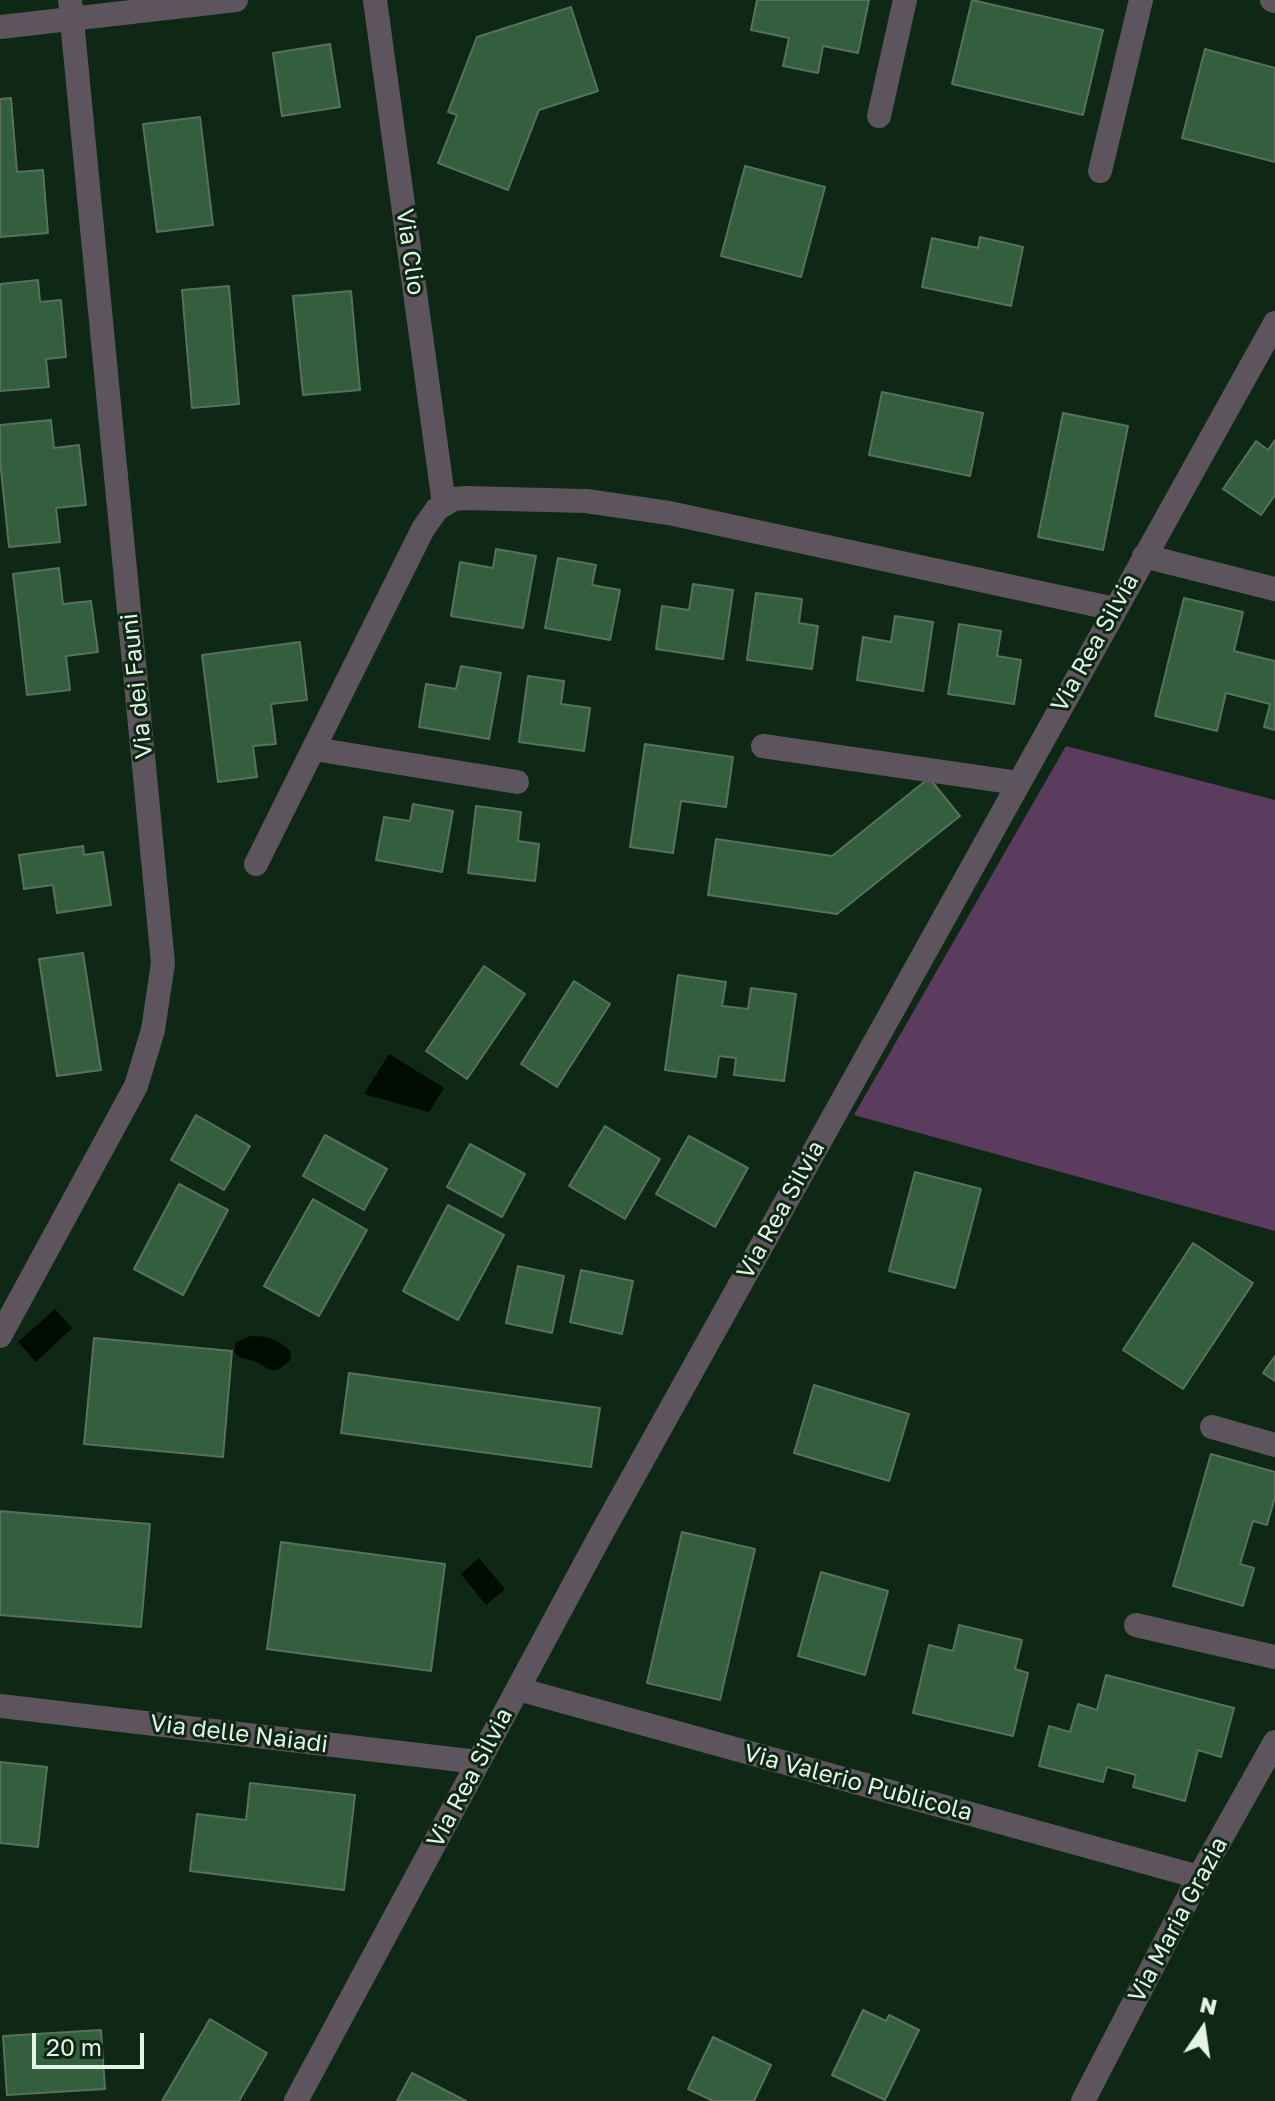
<!DOCTYPE html>
<html>
<head>
<meta charset="utf-8">
<style>
	body { margin:0 }
	#map { position:relative; width:1275px; height:2101px; overflow:hidden; background:#0f2715; font-family:"Golos Text",sans-serif }
	canvas { display:block }
	.north { position:absolute; left:1163px; top:1989px; width:80px; height:80px; -webkit-text-stroke:6px #0f2715; paint-order:stroke; rotate:13deg; font-size:22px; font-weight:700; line-height:32px; text-align:center; color:#e4f3e7 }
	.north::after { content:''; display:block; margin:auto; width:28px; height:36px; background:#e4f3e7; clip-path:polygon(50% 0,100% 100%,50% 72%,0 100%) }
	.scale { position:absolute; left:32px; top:2033px; width:112px; height:36px; box-sizing:border-box; border:4px solid #e4f3e7; border-top:0; padding-left:10px; font-size:24px; line-height:28px; white-space:nowrap; color:#e4f3e7; -webkit-text-stroke:6px #0f2715; paint-order:stroke }
</style>
</head>
<body>
<div id="map">
<canvas width="1275" height="2101"></canvas>
<div class="north">N</div>
<div class="scale">20 m</div>
</div>
<script>
const g = document.querySelector('canvas').getContext('2d');
g.lineJoin = 'round';
function fillPath(path, color) {
  g.fillStyle = color;
  g.fill(path, 'evenodd');
}
function trace(path, color, width, dash) {
  g.strokeStyle = color;
  g.lineWidth = width;
  g.lineCap = dash ? 'butt' : 'round';
  g.setLineDash(dash || []);
  g.stroke(path);
}
function drawText(font, color, halo, rows, align = 'center') {
  g.font = font + ' "Golos Text",sans-serif';
  g.lineWidth = 6;
  g.setLineDash([]);
  g.textBaseline = 'middle';
  g.strokeStyle = halo;
  g.fillStyle = color;
  for (const [text, x, y, turn = 0] of rows) {
    g.save();
    g.translate(x, y);
    g.rotate((+turn || 0) * Math.PI / 180);
    g.textAlign = isNaN(turn) ? turn : align;
    if (halo) g.strokeText(text, 0, 0);
    g.fillText(text, 0, 0);
    g.restore();
  }
}
fillPath(new Path2D(`
	M 1066,746 L 1275,800 L 1275,1231 L 854,1115 Z`), '#5b3c5f');
fillPath(new Path2D(`
	M 389,1054 L 444,1088 L 429,1112 L 364,1094 Z
	M 55,1309 L 72,1328 L 36,1362 L 18,1342 Z
	M 250,1336 C 265,1335 282,1340 291,1352 L 290,1360 C 272,1379 270,1367 253,1361 C 244,1358 241,1360 234,1352 L 236,1342 Z
	M 479,1558 L 505,1589 L 486,1605 L 461,1574 Z`), '#000c01');
const building = new Path2D(`
	M 757,0 L 869,0 L 858,53 L 823,46 L 818,73 L 783,66 L 789,38 L 751,30 Z
	M 972,0 L 1103,30 L 1083,115 L 952,84 Z
	M 571,7 L 598,91 L 539,110 L 508,190 L 438,163 L 457,115 L 448,112 L 477,37 Z
	M 330,44 L 340,107 L 282,116 L 273,53 Z
	M 1205,49 L 1275,68 L 1275,162 L 1182,138 Z
	M 11,98 L 17,172 L 43,170 L 48,233 L 0,237 L 0,99 Z
	M 200,117 L 213,225 L 157,232 L 143,124 Z
	M 745,166 L 825,187 L 801,277 L 721,256 Z
	M 980,237 L 1023,247 L 1011,306 L 922,287 L 932,238 L 978,248 Z
	M 38,280 L 40,302 L 61,300 L 66,357 L 46,359 L 49,387 L 0,391 L 0,284 Z
	M 229,286 L 239,404 L 192,408 L 182,290 Z
	M 351,291 L 360,390 L 303,395 L 293,296 Z
	M 882,392 L 983,413 L 970,476 L 869,455 Z
	M 1063,413 L 1128,426 L 1103,550 L 1038,537 Z
	M 51,420 L 54,448 L 79,445 L 86,505 L 56,508 L 60,542 L 9,547 L 0,460 L 0,425 Z
	M 1275,440 L 1275,495 L 1261,515 L 1223,489 L 1256,441 L 1268,450 Z
	M 496,549 L 536,556 L 523,628 L 451,616 L 460,562 L 493,568 Z
	M 558,558 L 596,565 L 592,585 L 620,590 L 610,640 L 545,628 Z
	M 59,568 L 63,604 L 91,601 L 98,652 L 66,656 L 70,690 L 27,695 L 13,574 Z
	M 693,584 L 733,590 L 723,659 L 656,649 L 662,606 L 689,610 Z
	M 756,593 L 802,599 L 799,623 L 818,626 L 812,669 L 747,660 Z
	M 1184,598 L 1243,612 L 1234,651 L 1275,661 L 1275,730 L 1264,727 L 1270,704 L 1226,693 L 1217,731 L 1155,716 Z
	M 895,616 L 933,622 L 923,691 L 857,680 L 863,637 L 891,642 Z
	M 959,624 L 1001,631 L 997,656 L 1021,660 L 1014,704 L 948,694 Z
	M 300,642 L 307,700 L 271,704 L 276,744 L 253,746 L 257,777 L 218,782 L 202,655 Z
	M 461,666 L 501,673 L 489,739 L 419,727 L 426,684 L 456,689 Z
	M 528,676 L 564,681 L 561,704 L 590,708 L 584,751 L 519,742 Z
	M 645,744 L 733,757 L 726,807 L 681,801 L 673,853 L 630,847 Z
	M 929,778 L 960,816 L 837,914 L 708,895 L 716,839 L 832,856 Z
	M 413,804 L 453,811 L 442,872 L 376,860 L 384,817 L 410,821 Z
	M 476,806 L 521,812 L 518,841 L 539,844 L 535,881 L 468,873 Z
	M 83,846 L 84,855 L 103,852 L 111,905 L 57,913 L 53,885 L 24,889 L 19,855 Z
	M 83,953 L 101,1070 L 57,1076 L 39,959 Z
	M 484,966 L 525,994 L 467,1079 L 426,1051 Z
	M 678,975 L 726,982 L 722,1006 L 748,1009 L 751,988 L 796,994 L 784,1081 L 734,1075 L 736,1058 L 719,1056 L 716,1077 L 665,1070 Z
	M 574,981 L 610,1004 L 557,1087 L 521,1064 Z
	M 196,1115 L 250,1146 L 224,1190 L 171,1160 Z
	M 605,1126 L 660,1159 L 625,1219 L 569,1186 Z
	M 325,1135 L 387,1169 L 364,1210 L 303,1176 Z
	M 689,1136 L 748,1168 L 715,1227 L 656,1194 Z
	M 470,1144 L 525,1174 L 502,1217 L 447,1187 Z
	M 915,1172 L 981,1189 L 955,1288 L 889,1271 Z
	M 179,1184 L 228,1210 L 183,1295 L 134,1269 Z
	M 313,1199 L 367,1230 L 319,1316 L 264,1286 Z
	M 448,1205 L 504,1235 L 458,1320 L 403,1291 Z
	M 1193,1243 L 1253,1283 L 1183,1389 L 1123,1350 Z
	M 518,1266 L 564,1276 L 552,1333 L 506,1323 Z
	M 581,1270 L 633,1281 L 622,1334 L 570,1322 Z
	M 94,1338 L 232,1351 L 223,1457 L 84,1444 Z
	M 1275,1356 L 1275,1381 L 1263,1373 Z
	M 349,1373 L 600,1408 L 591,1467 L 341,1433 Z
	M 814,1385 L 909,1414 L 889,1481 L 794,1453 Z
	M 1211,1454 L 1275,1472 L 1275,1497 L 1267,1525 L 1253,1521 L 1240,1564 L 1254,1568 L 1243,1606 L 1173,1586 Z
	M 0,1511 L 150,1524 L 141,1627 L 0,1615 Z
	M 682,1532 L 755,1549 L 720,1700 L 647,1683 Z
	M 281,1542 L 445,1564 L 431,1671 L 267,1649 Z
	M 821,1572 L 888,1591 L 865,1675 L 798,1656 Z
	M 959,1625 L 1022,1640 L 1015,1669 L 1028,1673 L 1013,1736 L 913,1713 L 929,1645 L 953,1651 Z
	M 1106,1675 L 1234,1708 L 1221,1757 L 1198,1750 L 1185,1801 L 1133,1787 L 1136,1775 L 1107,1767 L 1103,1782 L 1039,1766 L 1049,1726 L 1070,1732 L 1078,1704 L 1097,1710 Z
	M 0,1762 L 47,1767 L 38,1847 L 0,1843 Z
	M 250,1783 L 355,1795 L 344,1890 L 190,1871 L 197,1814 L 246,1820 Z
	M 863,2010 L 886,2021 L 889,2015 L 919,2030 L 885,2100 L 832,2075 Z
	M 210,2019 L 267,2053 L 239,2101 L 162,2101 Z
	M 101,2030 L 105,2089 L 7,2095 L 3,2036 Z
	M 713,2037 L 771,2065 L 754,2101 L 713,2101 L 688,2089 Z
	M 412,2073 L 466,2101 L 397,2101 Z`);
fillPath(building, '#335f3e');
trace(building, '#57715c', 2);
trace(new Path2D(`
	M 375,0 L 444,504
	M 1272,0 L 1275,1
	M 0,27 L 236,0
	M 879,116 L 905,0
	M 1100,171 L 1141,0
	M 1144,556 L 1275,589
	M 763,746 L 1018,783
	M 314,749 L 517,782
	M 256,864 L 423,529 L 437,509 L 454,499 L 465,498 L 586,501 L 669,513 L 1115,609
	M 0,1336 L 136,1086 L 153,1030 L 163,963 L 70,0
	M 1212,1427 L 1275,1445
	M 1136,1625 L 1275,1657
	M 518,1689 L 1199,1877
	M 0,1706 L 478,1762
	M 296,2101 L 599,1538 L 1275,323
	M 1083,2101 L 1199,1877 L 1275,1742`), '#5d545e', 24);
drawText('24px', '#e4f3e7', '#0f2715', [
	["Via Clio",410,252,82],
	["Via Rea Silvia",1095,643,-61],
	["Via dei Fauni",137,686,-96],
	["Via Rea Silvia",781,1210,-61],
	["Via delle Naiadi",239,1734,7],
	["Via Rea Silvia",470,1778,-62],
	["Via Valerio Publicola",858,1783,15],
	["Via Maria Grazia",1178,1920,-62]
]);
</script>
</body>
</html>
